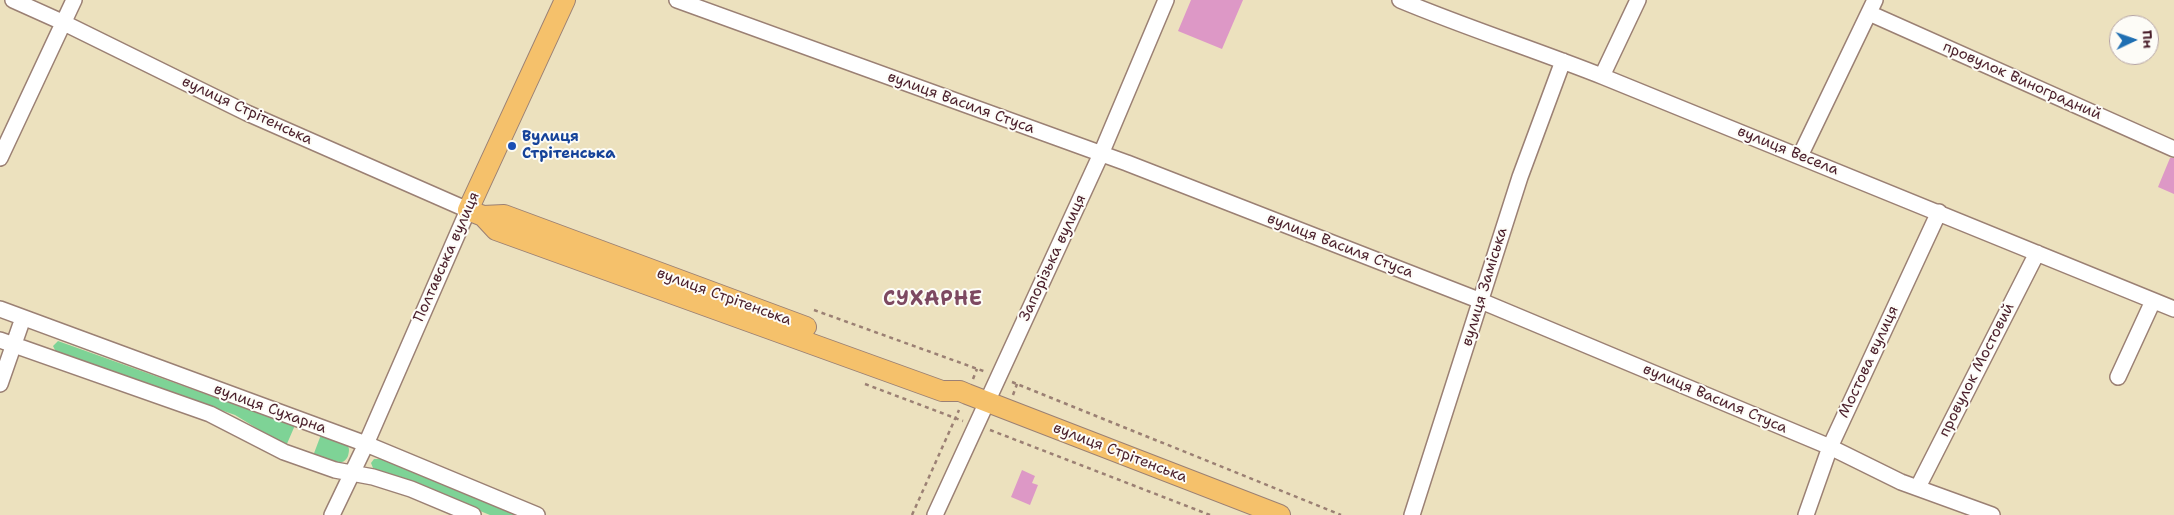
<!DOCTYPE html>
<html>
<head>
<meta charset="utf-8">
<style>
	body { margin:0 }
	#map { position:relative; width:2174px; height:515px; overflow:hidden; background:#ece1be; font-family:"Shantell Sans",sans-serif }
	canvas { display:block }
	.north { position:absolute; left:2109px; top:15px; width:50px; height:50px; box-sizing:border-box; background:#fdfcf7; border:1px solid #b5a4a5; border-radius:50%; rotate:87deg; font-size:14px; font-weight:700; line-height:20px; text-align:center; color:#4a1f2b }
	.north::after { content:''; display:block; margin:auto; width:18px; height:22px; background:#1f6fb2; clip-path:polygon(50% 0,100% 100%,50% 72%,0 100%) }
</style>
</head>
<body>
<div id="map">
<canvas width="2174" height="515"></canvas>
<div class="north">Пн</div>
</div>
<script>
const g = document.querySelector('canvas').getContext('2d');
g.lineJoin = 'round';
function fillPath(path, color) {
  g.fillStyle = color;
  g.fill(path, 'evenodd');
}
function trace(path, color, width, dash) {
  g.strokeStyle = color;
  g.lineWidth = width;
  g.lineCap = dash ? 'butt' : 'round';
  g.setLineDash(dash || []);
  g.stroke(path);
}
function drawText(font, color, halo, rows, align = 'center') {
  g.font = font + ' "Shantell Sans",sans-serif';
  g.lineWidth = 4;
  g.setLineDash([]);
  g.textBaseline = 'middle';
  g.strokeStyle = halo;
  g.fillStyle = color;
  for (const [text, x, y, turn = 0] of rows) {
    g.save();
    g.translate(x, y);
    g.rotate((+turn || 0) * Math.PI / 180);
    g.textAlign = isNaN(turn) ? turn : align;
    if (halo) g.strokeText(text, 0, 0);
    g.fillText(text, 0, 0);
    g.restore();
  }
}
fillPath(new Path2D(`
	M 58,341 L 239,406 L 296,423 L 286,446 L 235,415 L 61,354 L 55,350 L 53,346 Z
	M 322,432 C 330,435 342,438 347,445 C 350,448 349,452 348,456 C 342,470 323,459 313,456 Z
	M 374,459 L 381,459 L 516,515 L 490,515 L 373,468 L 371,463 Z`), '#7ed396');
fillPath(new Path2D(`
	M 1191,0 L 1243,0 L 1222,49 L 1178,31 Z
	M 2170,158 L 2174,158 L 2174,194 L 2158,187 Z
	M 1022,470 L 1035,476 L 1032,483 L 1038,485 L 1030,505 L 1011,497 Z`), '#dd98c6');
const minor = new Path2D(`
	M 13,0 L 62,22 L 247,113 L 468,210 L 366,444 L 332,515
	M 677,0 L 1127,163 L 1481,301 L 1830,447 L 1901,482 L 1992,515
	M 1400,0 C 1467,28 1536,50 1604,77 C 1794,153 1984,231 2174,309
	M 1869,13 L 2174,149
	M 1602,76 L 1638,0
	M 1800,156 L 1875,0
	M 0,158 L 74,0
	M 0,309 L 366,444 L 537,515
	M 0,340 L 210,414 L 284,452 L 335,470 L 373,477 L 411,489 L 473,515
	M 2118,377 L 2153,301
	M 0,384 L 23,318
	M 1918,487 L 2037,253
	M 935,515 L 1101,154 L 1166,0
	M 1412,515 L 1520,177 L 1563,61
	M 1806,515 L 1830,447 L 1939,212`);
const major = new Path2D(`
	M 565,0 L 468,210 L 483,216 L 496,230 L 942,391 L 960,391 L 967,394 L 1280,515
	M 483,216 L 504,215 L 806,327`);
trace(minor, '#9b8074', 18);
trace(major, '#9b8074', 22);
trace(new Path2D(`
	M 814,310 L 986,372
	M 973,379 L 977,369
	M 1012,382 L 1341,515
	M 865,384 L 963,421
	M 1013,395 L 1017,384
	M 990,430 L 1210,515
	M 912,515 L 959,410`), '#9b8074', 2.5, [4, 4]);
trace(minor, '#fff', 15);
trace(major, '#f5c16b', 20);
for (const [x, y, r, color] of [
	[512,146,5,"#1a4fb4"]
]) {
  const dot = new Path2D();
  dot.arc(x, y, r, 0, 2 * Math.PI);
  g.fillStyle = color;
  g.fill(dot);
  trace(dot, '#fdfcf7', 2);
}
drawText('15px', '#4a1f2b', '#fdfcf7', [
	["провулок Виноградний",2022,81,24],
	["вулиця Василя Стуса",961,103,20],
	["вулиця Стрітенська",247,111,25],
	["вулиця Весела",1788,151,22],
	["вулиця Василя Стуса",1340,246,21],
	["Полтавська вулиця",447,257,-66],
	["Запорізька вулиця",1053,258,-65],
	["вулиця Заміська",1485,287,-73],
	["вулиця Стрітенська",724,297,20],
	["Мостова вулиця",1869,362,-65],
	["провулок Мостовий",1977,370,-63],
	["вулиця Василя Стуса",1715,399,23],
	["вулиця Сухарна",270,409,20],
	["вулиця Стрітенська",1120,453,21]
]);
drawText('bold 15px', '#164399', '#fdfcf7', [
	["Вулиця",522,137],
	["Стрітенська",522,154]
], 'left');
g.letterSpacing = '1px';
drawText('bold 20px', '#7d4961', '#fdfcf7', [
	["СУХАРНЕ",933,300]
]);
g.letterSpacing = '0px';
</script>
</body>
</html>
